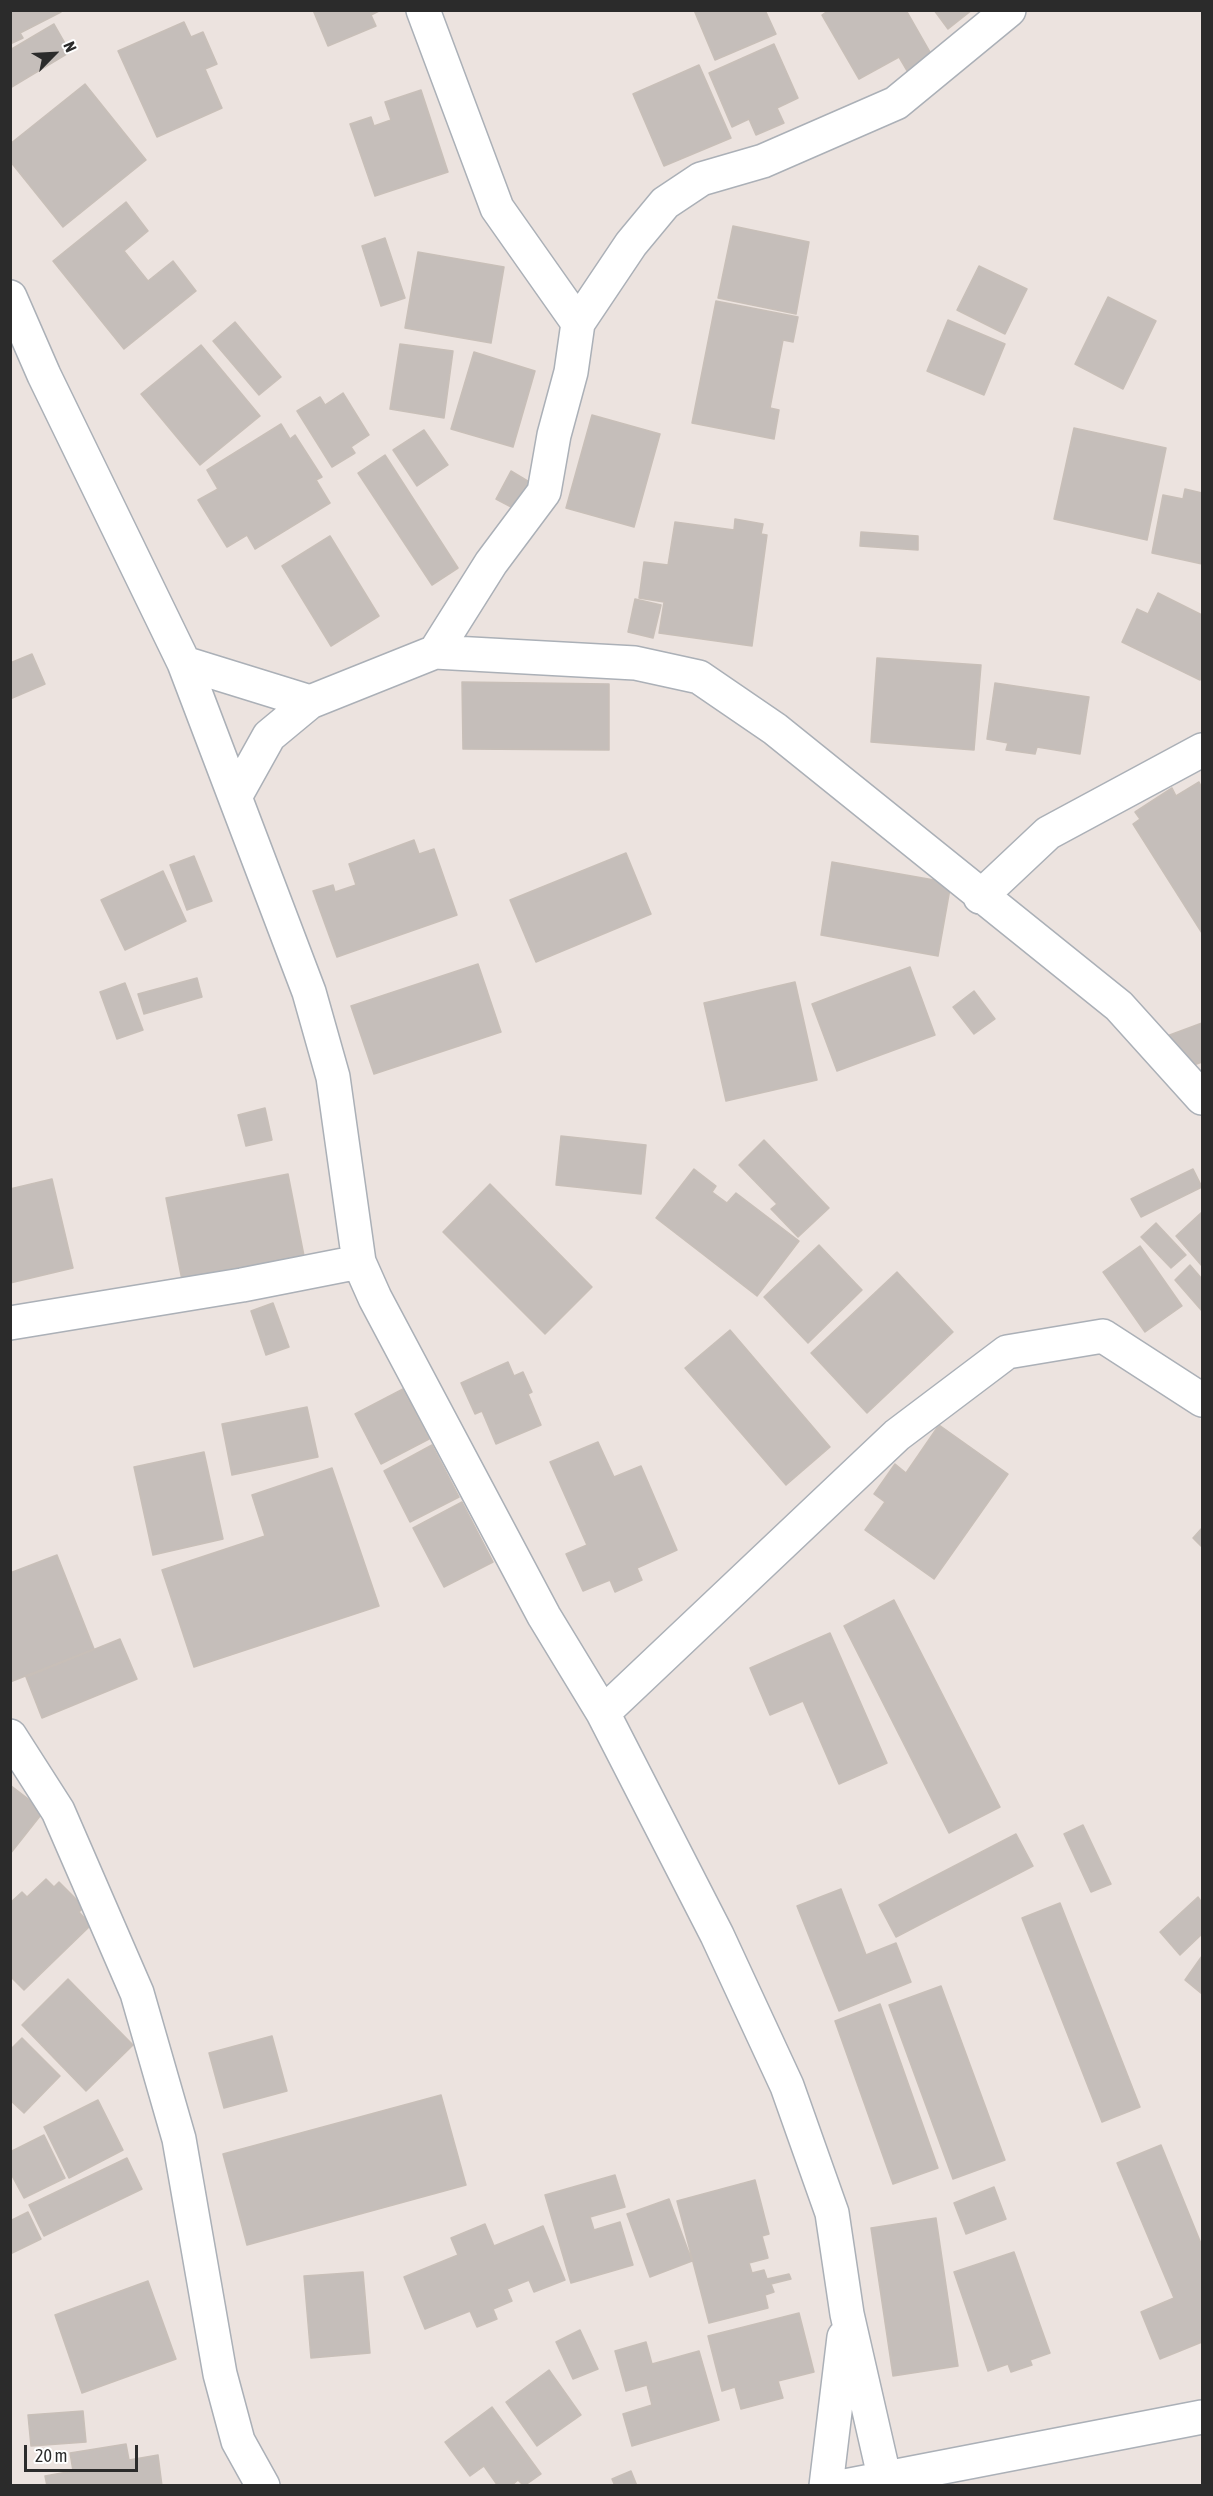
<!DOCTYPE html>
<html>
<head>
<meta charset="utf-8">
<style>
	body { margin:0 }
	#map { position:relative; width:1213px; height:2496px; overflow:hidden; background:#ece3df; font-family:"Asap Condensed",sans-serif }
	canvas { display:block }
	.frame { position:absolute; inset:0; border:12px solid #2b2b2b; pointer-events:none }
	.north { position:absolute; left:24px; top:24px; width:60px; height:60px; -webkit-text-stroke:4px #fff; paint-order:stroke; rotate:66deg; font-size:16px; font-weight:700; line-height:24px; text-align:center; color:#2b2b2b }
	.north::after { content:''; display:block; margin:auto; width:21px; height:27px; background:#2b2b2b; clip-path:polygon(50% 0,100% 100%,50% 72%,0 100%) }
	.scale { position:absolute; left:24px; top:2445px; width:114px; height:27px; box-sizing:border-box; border:3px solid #2b2b2b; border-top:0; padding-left:8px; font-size:18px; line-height:21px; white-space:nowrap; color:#2b2b2b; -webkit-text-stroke:4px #fff; paint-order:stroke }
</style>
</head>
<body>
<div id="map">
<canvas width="1213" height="2496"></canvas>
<div class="frame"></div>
<div class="north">N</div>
<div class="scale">20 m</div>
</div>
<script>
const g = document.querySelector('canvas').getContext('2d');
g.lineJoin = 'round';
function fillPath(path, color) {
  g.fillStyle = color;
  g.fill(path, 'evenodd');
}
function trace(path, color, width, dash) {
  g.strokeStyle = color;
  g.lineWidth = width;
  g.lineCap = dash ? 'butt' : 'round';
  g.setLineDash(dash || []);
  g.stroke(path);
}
const building = new Path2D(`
	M 10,10 L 60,10 L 61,12 L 20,33 L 23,38 L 10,44 Z
	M 313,10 L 381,10 L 371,15 L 376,26 L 328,46 Z
	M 694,10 L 765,10 L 776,34 L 715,60 Z
	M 829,10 L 906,10 L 934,59 L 909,74 L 899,57 L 859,79 L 822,15 Z
	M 934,10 L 972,10 L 948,29 Z
	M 184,22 L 191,37 L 203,32 L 217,64 L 205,69 L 222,108 L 157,137 L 118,51 Z
	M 54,24 L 70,52 L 10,88 L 10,50 Z
	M 774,44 L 798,98 L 777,108 L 784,123 L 756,135 L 749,119 L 732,127 L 709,73 Z
	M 699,65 L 731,138 L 664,166 L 633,94 Z
	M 85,84 L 146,160 L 63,227 L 10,161 L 10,144 Z
	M 421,90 L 448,172 L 375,196 L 350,124 L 371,117 L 374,126 L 391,120 L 385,102 Z
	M 126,202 L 148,231 L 124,251 L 148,281 L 173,261 L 196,291 L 124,349 L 53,261 Z
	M 733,226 L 809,242 L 796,314 L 718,298 Z
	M 385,238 L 405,298 L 381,306 L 362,246 Z
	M 418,252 L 504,267 L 491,343 L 405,328 Z
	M 979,266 L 1027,289 L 1005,334 L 957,310 Z
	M 1108,297 L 1156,321 L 1123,389 L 1075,364 Z
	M 716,301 L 798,317 L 793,342 L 783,340 L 770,408 L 779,410 L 774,439 L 692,423 Z
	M 948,320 L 1005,344 L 984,395 L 927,371 Z
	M 235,322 L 281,377 L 259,395 L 213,341 Z
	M 400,344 L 453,351 L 444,418 L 390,409 Z
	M 201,345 L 260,416 L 200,465 L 141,394 Z
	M 474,352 L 535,371 L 513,447 L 451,429 Z
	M 343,393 L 369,435 L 351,447 L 355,453 L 332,467 L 297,411 L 320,397 L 325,405 Z
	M 592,415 L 660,434 L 634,527 L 566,508 Z
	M 281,424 L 290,439 L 295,435 L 322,477 L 316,480 L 330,503 L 255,549 L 247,535 L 227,547 L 198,500 L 218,489 L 207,470 Z
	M 1074,428 L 1166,448 L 1147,540 L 1054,519 Z
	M 424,430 L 448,465 L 417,486 L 393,450 Z
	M 385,455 L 458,568 L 432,585 L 358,473 Z
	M 511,471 L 531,483 L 515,509 L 496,499 Z
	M 1185,489 L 1202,493 L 1202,564 L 1152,553 L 1163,495 L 1183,499 Z
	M 735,519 L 763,524 L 761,534 L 767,535 L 752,646 L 659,633 L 664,602 L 639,598 L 644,562 L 668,565 L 675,522 L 734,530 Z
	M 861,532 L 918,536 L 918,550 L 860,546 Z
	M 330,536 L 379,616 L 331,646 L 282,566 Z
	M 1158,593 L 1202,615 L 1202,674 L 1200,680 L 1122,642 L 1137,609 L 1148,614 Z
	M 635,599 L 661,605 L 653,638 L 628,632 Z
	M 32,654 L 45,684 L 10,699 L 10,663 Z
	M 877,658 L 981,665 L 974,750 L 871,742 Z
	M 462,682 L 609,684 L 609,750 L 463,749 Z
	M 995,683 L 1089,697 L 1080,754 L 1037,747 L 1035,754 L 1006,750 L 1008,743 L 987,739 Z
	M 1199,782 L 1202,788 L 1202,933 L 1133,824 L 1140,819 L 1135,812 L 1172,788 L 1176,796 Z
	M 414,840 L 419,854 L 434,849 L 457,915 L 337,957 L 313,891 L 333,885 L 335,892 L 356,885 L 349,864 Z
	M 626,853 L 651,914 L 536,962 L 510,900 Z
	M 194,856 L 212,901 L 187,910 L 170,865 Z
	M 832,862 L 951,883 L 938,956 L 821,935 Z
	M 163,871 L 186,921 L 125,950 L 101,900 Z
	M 478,964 L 501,1032 L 374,1074 L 351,1006 Z
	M 910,967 L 935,1035 L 837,1071 L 812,1004 Z
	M 197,978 L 202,997 L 144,1014 L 138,994 Z
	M 795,982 L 817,1080 L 726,1101 L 704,1003 Z
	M 125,983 L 143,1030 L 117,1039 L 100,992 Z
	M 974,991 L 995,1019 L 974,1034 L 953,1007 Z
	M 1202,1023 L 1202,1062 L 1180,1070 L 1167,1036 Z
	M 265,1108 L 272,1140 L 246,1146 L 238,1115 Z
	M 561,1136 L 646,1145 L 641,1194 L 556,1185 Z
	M 764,1140 L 829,1208 L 798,1237 L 771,1209 L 777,1204 L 739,1165 Z
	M 694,1169 L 716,1186 L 712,1192 L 727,1203 L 736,1193 L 799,1241 L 757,1296 L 656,1218 Z
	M 1193,1169 L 1202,1187 L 1141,1217 L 1131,1199 Z
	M 288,1174 L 304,1256 L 182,1280 L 166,1198 Z
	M 52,1179 L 73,1268 L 10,1283 L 10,1189 Z
	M 490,1184 L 592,1287 L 545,1334 L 443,1232 Z
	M 1202,1212 L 1202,1266 L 1176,1236 Z
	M 1156,1223 L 1186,1255 L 1171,1268 L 1141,1237 Z
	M 819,1245 L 862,1290 L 808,1343 L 764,1297 Z
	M 1140,1246 L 1182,1306 L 1145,1332 L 1103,1272 Z
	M 1190,1265 L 1202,1279 L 1202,1311 L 1175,1280 Z
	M 897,1272 L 953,1332 L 867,1413 L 811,1353 Z
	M 273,1303 L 289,1347 L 266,1355 L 251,1311 Z
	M 730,1330 L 830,1447 L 786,1485 L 685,1368 Z
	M 508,1362 L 514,1376 L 523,1372 L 532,1392 L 528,1394 L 541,1425 L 496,1444 L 482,1411 L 475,1414 L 461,1383 Z
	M 403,1389 L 429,1439 L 381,1464 L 355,1414 Z
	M 307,1407 L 318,1457 L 232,1475 L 222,1424 Z
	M 939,1425 L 1008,1474 L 934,1579 L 865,1530 L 885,1502 L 874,1494 L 895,1464 L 906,1473 Z
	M 598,1442 L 614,1477 L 641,1466 L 677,1550 L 637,1568 L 642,1580 L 615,1592 L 610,1580 L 583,1591 L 566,1554 L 587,1545 L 550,1462 Z
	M 432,1445 L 459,1497 L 410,1522 L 384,1471 Z
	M 204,1452 L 223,1539 L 153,1555 L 134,1467 Z
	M 332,1468 L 379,1606 L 194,1667 L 162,1570 L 265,1536 L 252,1495 Z
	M 462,1502 L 493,1562 L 444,1587 L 413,1528 Z
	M 1202,1528 L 1202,1547 L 1193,1538 Z
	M 57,1555 L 94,1649 L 10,1682 L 10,1573 Z
	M 894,1600 L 1000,1807 L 949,1833 L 844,1626 Z
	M 830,1633 L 887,1763 L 839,1784 L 803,1701 L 770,1715 L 750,1668 Z
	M 120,1639 L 137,1679 L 42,1718 L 26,1677 Z
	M 10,1785 L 44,1811 L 10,1854 Z
	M 1083,1825 L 1111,1884 L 1091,1892 L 1064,1834 Z
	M 1016,1834 L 1033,1866 L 896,1937 L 879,1905 Z
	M 46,1879 L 54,1887 L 59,1882 L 84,1907 L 79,1912 L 91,1925 L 24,1990 L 10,1976 L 10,1903 L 22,1892 L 27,1897 Z
	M 841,1889 L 866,1955 L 896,1943 L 911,1982 L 839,2011 L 797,1906 Z
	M 1198,1897 L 1202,1903 L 1202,1934 L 1180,1955 L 1160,1932 Z
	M 1060,1903 L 1140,2107 L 1102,2122 L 1022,1918 Z
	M 1202,1956 L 1202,1994 L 1185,1980 Z
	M 68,1979 L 133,2045 L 86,2091 L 22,2025 Z
	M 941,1986 L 1005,2160 L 953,2179 L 889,2005 Z
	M 880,2004 L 938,2168 L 893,2184 L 835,2021 Z
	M 272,2036 L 287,2091 L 224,2108 L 209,2053 Z
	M 22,2038 L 60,2076 L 24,2113 L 10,2100 L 10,2050 Z
	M 441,2095 L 466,2185 L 247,2245 L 223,2154 Z
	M 98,2100 L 123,2150 L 69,2178 L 44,2127 Z
	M 44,2135 L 65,2178 L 24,2198 L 10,2172 L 10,2152 Z
	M 1161,2145 L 1202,2246 L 1202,2342 L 1160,2359 L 1141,2312 L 1174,2298 L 1117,2163 Z
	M 127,2158 L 142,2189 L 44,2236 L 29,2205 Z
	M 615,2175 L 625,2207 L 590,2217 L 594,2230 L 620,2222 L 633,2265 L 571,2283 L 545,2195 Z
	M 755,2180 L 769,2234 L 762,2236 L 768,2258 L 749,2263 L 752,2273 L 764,2270 L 767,2279 L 789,2274 L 791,2279 L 771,2284 L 774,2292 L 765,2295 L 768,2308 L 709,2323 L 677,2201 Z
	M 994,2187 L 1006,2219 L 966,2234 L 954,2203 Z
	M 669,2199 L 692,2261 L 650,2277 L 627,2214 Z
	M 28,2212 L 41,2239 L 10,2254 L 10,2221 Z
	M 936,2218 L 958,2366 L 893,2376 L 871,2228 Z
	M 485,2224 L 494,2246 L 543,2226 L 565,2280 L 534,2292 L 529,2280 L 507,2289 L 512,2301 L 493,2309 L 497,2319 L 477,2327 L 470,2311 L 425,2329 L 404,2277 L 458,2255 L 451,2238 Z
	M 1014,2252 L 1050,2353 L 1030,2360 L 1032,2365 L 1011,2372 L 1008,2364 L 988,2371 L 954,2272 Z
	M 363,2272 L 370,2353 L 311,2358 L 304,2276 Z
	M 148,2281 L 176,2359 L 82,2393 L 55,2315 Z
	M 799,2313 L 814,2372 L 778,2381 L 783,2398 L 741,2409 L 735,2387 L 722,2391 L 708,2336 Z
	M 580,2330 L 598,2369 L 573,2379 L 556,2342 Z
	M 646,2342 L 652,2364 L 699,2351 L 719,2420 L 632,2446 L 623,2414 L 652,2405 L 647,2385 L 626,2391 L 615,2351 Z
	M 549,2370 L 581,2415 L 537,2446 L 506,2402 Z
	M 492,2407 L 541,2474 L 524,2486 L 518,2480 L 511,2486 L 498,2486 L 484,2466 L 470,2476 L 445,2442 Z
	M 83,2411 L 86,2442 L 31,2446 L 28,2415 Z
	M 126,2444 L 129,2460 L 158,2455 L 162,2486 L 47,2486 L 45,2476 L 73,2471 L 70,2453 Z
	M 631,2471 L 637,2486 L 615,2486 L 612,2479 Z`);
fillPath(building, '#c5beba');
trace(building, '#c8bfb8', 1.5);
const minor = new Path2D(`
	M 423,10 L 497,208 L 578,323
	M 10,297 L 44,375 L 184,663 L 309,992 L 333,1077 L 359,1262 L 375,1298 L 544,1616 L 603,1713 L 717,1935 L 787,2086 L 832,2213 L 847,2314 L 884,2476
	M 435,652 L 491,563 L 544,492 L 554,435 L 571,372 L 578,323 L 631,244 L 665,203 L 701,179 L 763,161 L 896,103 L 1009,10
	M 184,663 L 310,702
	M 235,797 L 269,736 L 310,702 L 435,652 L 635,663 L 699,677 L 775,729 L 1119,1006 L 1202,1098
	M 980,897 L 1048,833 L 1202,750
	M 10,1323 L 242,1285 L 359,1262
	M 603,1713 L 897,1435 L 1007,1352 L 1103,1336 L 1202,1400
	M 10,1736 L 58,1811 L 137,1993 L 179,2139 L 220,2374 L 238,2441 L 263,2486
	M 826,2486 L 844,2337
	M 845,2486 L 1202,2417`);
trace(minor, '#abb0b7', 36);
trace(minor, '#fff', 33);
</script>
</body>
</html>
